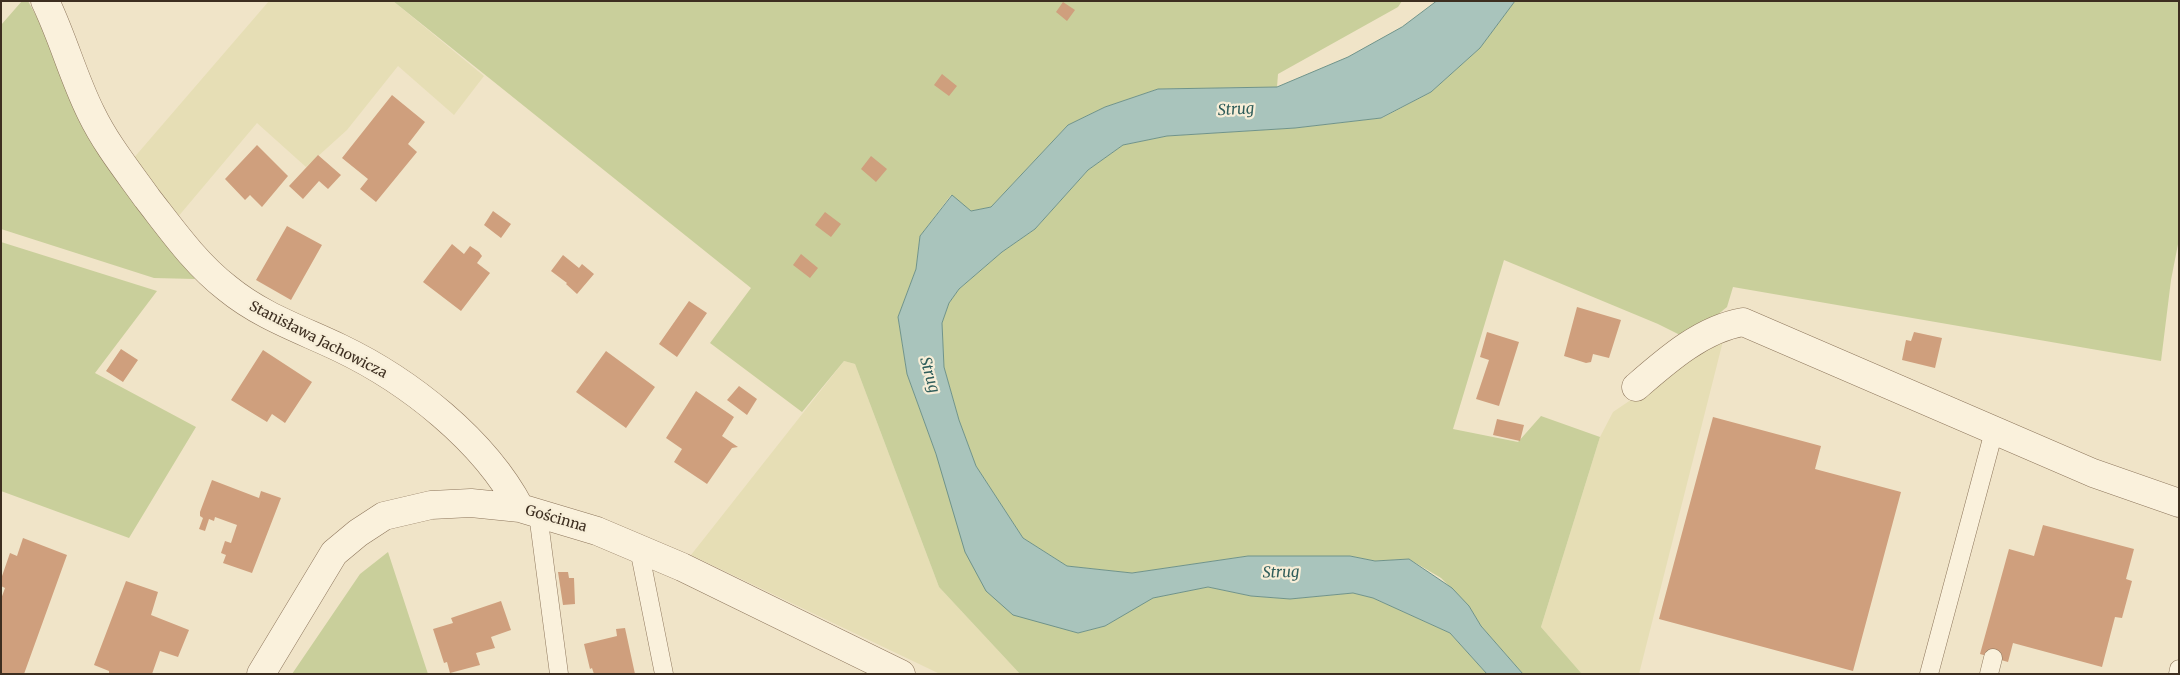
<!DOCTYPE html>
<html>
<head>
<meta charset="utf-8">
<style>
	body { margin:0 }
	#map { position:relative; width:2180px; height:675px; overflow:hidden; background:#f0e4c8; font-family:Merriweather,serif }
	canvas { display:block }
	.frame { position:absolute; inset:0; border:2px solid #3d2e20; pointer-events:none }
</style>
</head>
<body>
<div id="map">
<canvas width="2180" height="675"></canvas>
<div class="frame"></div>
</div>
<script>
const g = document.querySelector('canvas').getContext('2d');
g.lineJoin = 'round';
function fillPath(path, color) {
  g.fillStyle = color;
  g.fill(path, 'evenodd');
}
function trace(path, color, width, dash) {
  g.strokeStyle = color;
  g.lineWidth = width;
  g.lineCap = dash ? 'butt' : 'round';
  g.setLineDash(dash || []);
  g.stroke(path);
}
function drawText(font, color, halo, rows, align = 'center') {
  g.font = font + ' Merriweather,serif';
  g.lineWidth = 4.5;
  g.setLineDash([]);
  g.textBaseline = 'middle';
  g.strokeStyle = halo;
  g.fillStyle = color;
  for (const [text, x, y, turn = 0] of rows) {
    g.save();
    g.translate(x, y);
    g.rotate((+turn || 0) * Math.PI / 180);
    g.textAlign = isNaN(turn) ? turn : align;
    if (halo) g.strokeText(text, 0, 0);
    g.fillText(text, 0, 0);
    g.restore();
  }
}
fillPath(new Path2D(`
	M 269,1 L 393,1 L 484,76 L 454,115 L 398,66 L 347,130 L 306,167 L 257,123 L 177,218 L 132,160 Z
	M 1724,337 L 1639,674 L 1582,674 L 1541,627 L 1600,437 L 1613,412 Z
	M 844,361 L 855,364 L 939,587 L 1020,674 L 940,674 L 691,555 Z`), '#e6deb5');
fillPath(new Path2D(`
	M 22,1 L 28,1 L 55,50 L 110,167 L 195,279 L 154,278 L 1,229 L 1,25 Z
	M 393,1 L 1402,1 L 1398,7 L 1278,74 L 1277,87 L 1158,89 L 1105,107 L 1068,125 L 991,207 L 971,211 L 951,195 L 920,236 L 916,269 L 898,317 L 907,374 L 936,454 L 1052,625 L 1078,633 L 1105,626 L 1152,598 L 1208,587 L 1251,596 L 1290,599 L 1353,593 L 1373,598 L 1450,633 L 1487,674 L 1020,674 L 939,587 L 855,364 L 844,361 L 802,412 L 710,343 L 751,288 Z
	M 1515,1 L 2179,1 L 2179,239 L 2171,280 L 2161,361 L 1733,287 L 1727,307 L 1688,339 L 1658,324 L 1504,260 L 1453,429 L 1518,442 L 1541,416 L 1600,437 L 1541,627 L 1582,674 L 1523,674 L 1481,626 L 1469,606 L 1441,578 L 1409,559 L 1375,561 L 1350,556 L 1248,556 L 1132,573 L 1067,566 L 1023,538 L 976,466 L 959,420 L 944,367 L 942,323 L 949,303 L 959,289 L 1002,252 L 1035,229 L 1088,170 L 1123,145 L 1167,136 L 1295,128 L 1382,118 L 1431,92 L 1480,48 Z
	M 1,242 L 157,291 L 95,373 L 196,427 L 129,538 L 1,491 Z
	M 388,552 L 428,674 L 292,674 L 360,574 Z`), '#c9cf9b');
const water = new Path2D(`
	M 1437,1 L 1515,1 L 1480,48 L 1431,92 L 1381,118 L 1295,128 L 1167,136 L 1123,145 L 1088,170 L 1035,229 L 1002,252 L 959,289 L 949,303 L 942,323 L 944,367 L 959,420 L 976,466 L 1023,538 L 1067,566 L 1132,573 L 1248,556 L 1350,556 L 1375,561 L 1409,559 L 1452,588 L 1469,606 L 1481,626 L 1523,674 L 1487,674 L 1450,633 L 1373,598 L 1353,593 L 1290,599 L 1251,596 L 1208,587 L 1153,598 L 1105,626 L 1078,633 L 1013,615 L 986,591 L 965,552 L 936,454 L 907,374 L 898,317 L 916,269 L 920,236 L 952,195 L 971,211 L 991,207 L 1068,125 L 1105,107 L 1158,89 L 1277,87 L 1348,57 L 1402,27 Z`);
fillPath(water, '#a9c4bc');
trace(water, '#6f938a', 1);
fillPath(new Path2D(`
	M 1063,2 L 1075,10 L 1067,21 L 1056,12 Z
	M 942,74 L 957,86 L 949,96 L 934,85 Z
	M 392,95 L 425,122 L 408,144 L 417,152 L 376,202 L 360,189 L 368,179 L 342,158 Z
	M 257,145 L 288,176 L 262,207 L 250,195 L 245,200 L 225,179 Z
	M 318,155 L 341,175 L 328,189 L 319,181 L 303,199 L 289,186 Z
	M 871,156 L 887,169 L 876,182 L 861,169 Z
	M 493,211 L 511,224 L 501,238 L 484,225 Z
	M 825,212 L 841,224 L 831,237 L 815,225 Z
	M 287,226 L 322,245 L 291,300 L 256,280 Z
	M 452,244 L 464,254 L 470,246 L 479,252 L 482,256 L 477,263 L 490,273 L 461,311 L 423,282 Z
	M 801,254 L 818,268 L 810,278 L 793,265 Z
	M 563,255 L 579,268 L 582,264 L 594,274 L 577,294 L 566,284 L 567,283 L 551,271 Z
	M 689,301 L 707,313 L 677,357 L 659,344 Z
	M 1577,307 L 1621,320 L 1609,358 L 1593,354 L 1591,362 L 1586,363 L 1564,356 Z
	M 1487,332 L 1519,342 L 1499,406 L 1476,399 L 1489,360 L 1480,357 Z
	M 1914,332 L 1942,338 L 1935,368 L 1902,360 L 1906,340 L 1911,341 Z
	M 121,349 L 138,360 L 123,382 L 106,371 Z
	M 263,350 L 312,382 L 285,423 L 272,414 L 267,422 L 231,400 Z
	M 606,351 L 655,387 L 626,428 L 576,392 Z
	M 739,386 L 757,399 L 747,415 L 727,400 Z
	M 696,391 L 734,417 L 722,436 L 738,447 L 732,448 L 707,484 L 674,462 L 682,449 L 666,438 Z
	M 1713,417 L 1821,446 L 1815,469 L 1901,492 L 1853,671 L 1659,619 Z
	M 1497,419 L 1524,425 L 1520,441 L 1493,435 Z
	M 212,480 L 259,498 L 261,491 L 281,498 L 252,573 L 223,563 L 226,555 L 221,553 L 225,541 L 231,543 L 237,525 L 215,517 L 214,521 L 209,519 L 205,531 L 199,529 L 203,518 L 200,516 L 200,512 Z
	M 2043,525 L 2134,549 L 2126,579 L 2132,581 L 2122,618 L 2115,617 L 2102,667 L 2013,643 L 2008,662 L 1980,654 L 2009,549 L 2034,556 Z
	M 23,538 L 67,555 L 24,674 L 1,674 L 1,599 L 5,588 L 1,586 L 1,579 L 10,553 L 17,556 Z
	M 558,572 L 568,572 L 569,578 L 574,578 L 575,604 L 563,605 Z
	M 126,581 L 158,592 L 151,615 L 189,630 L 178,657 L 160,651 L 152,674 L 109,674 L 109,671 L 94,665 Z
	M 501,601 L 511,630 L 491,637 L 495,648 L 476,653 L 480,665 L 450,673 L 447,662 L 444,663 L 433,629 L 453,623 L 451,618 Z
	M 625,628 L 635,674 L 594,674 L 592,668 L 590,669 L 584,644 L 617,636 L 616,629 Z`), '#cf9f7d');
const lane = new Path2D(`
	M 538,514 L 559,674
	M 639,549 L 664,674
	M 1929,674 L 1994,431
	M 1989,674 L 1993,658
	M 2178,674 L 2179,669`);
const street = new Path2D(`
	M 45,1 C 63,38 73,77 91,113 C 106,144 127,170 147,198 C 172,230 195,263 227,288 C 261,316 300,329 340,348 C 409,381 484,440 520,508
	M 1636,387 C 1667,360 1702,329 1743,322 L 2093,473 L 2179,503
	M 261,674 L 334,553 L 358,533 L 384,516 L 431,505 L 471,503 L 520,508 L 597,531 L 682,567 L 901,674`);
trace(lane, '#8d765c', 19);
trace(street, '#8d765c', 29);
trace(lane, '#faf1dc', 18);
trace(street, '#faf1dc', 28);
drawText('14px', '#3d2e20', '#f7eed8', [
	["Stanisława Jachowicza",318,340,27],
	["Gościnna",556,519,16]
]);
drawText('italic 15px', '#2f5d5a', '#f7eed8', [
	["Strug",1236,110,-3],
	["Strug",929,375,74],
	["Strug",1281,573,-1]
]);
</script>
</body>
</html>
